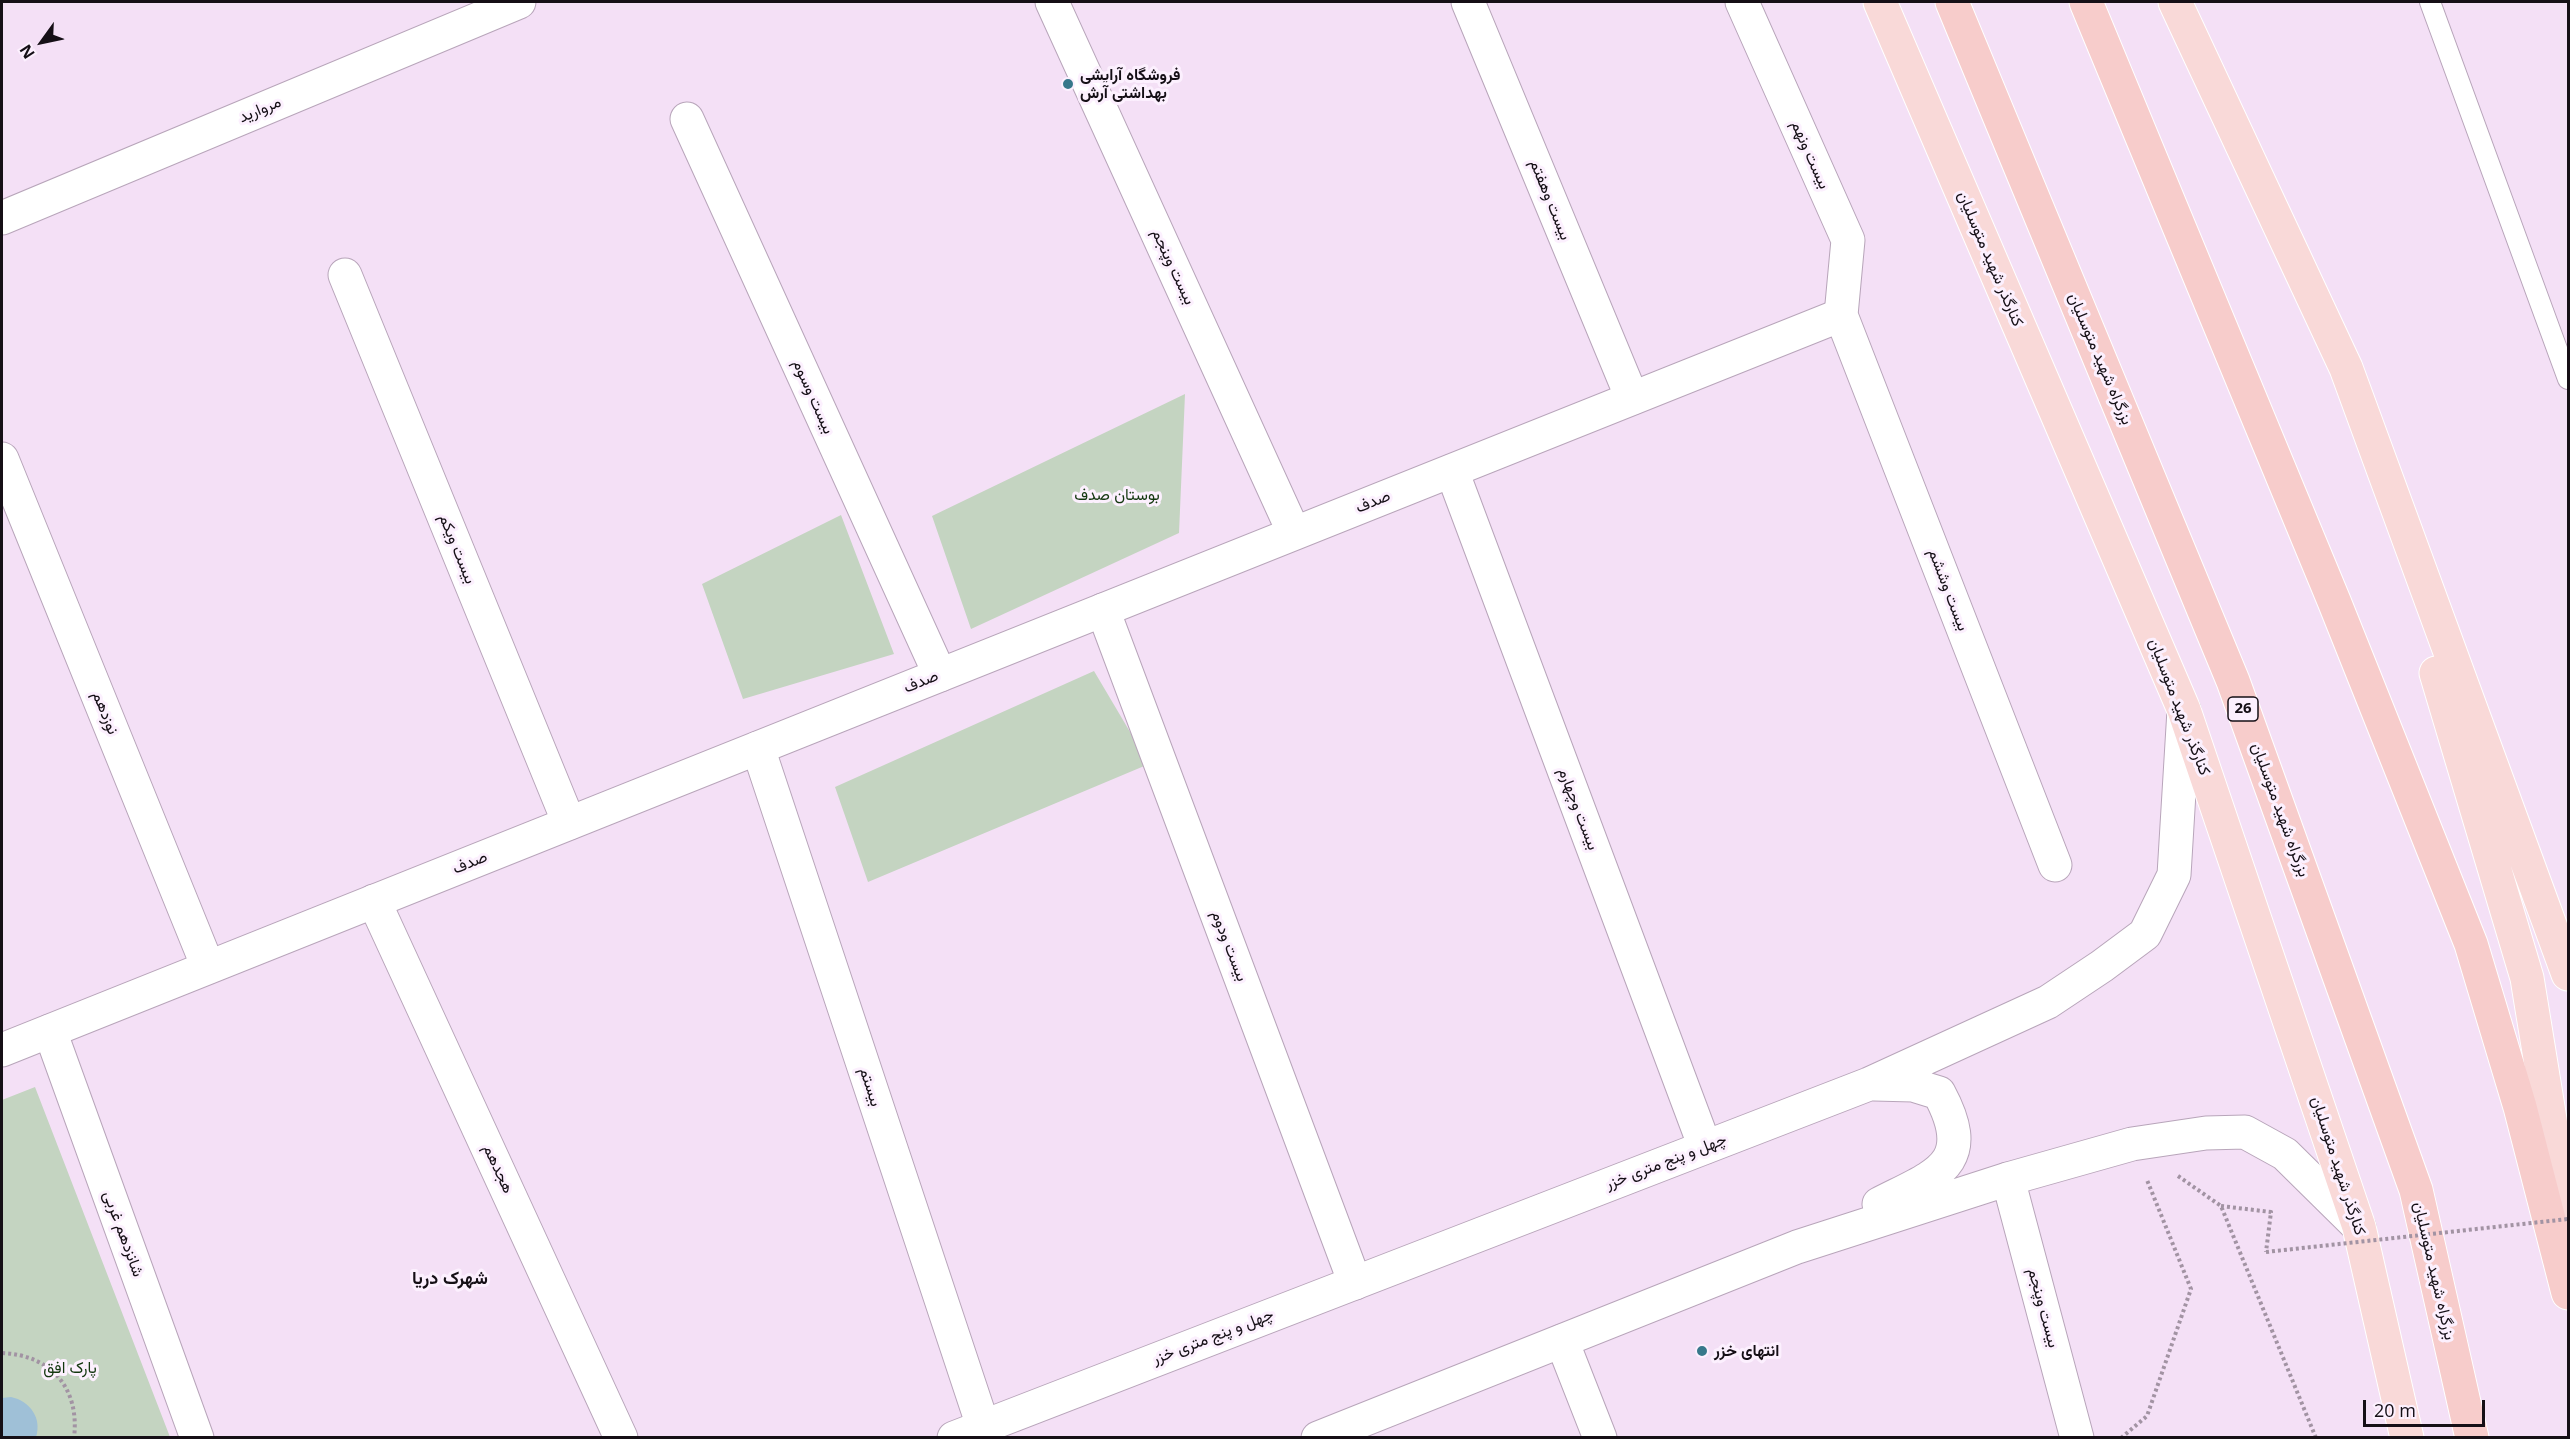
<!DOCTYPE html>
<html>
<head>
<meta charset="utf-8">
<style>
	body { margin:0 }
	#map { position:relative; width:2570px; height:1439px; overflow:hidden; background:#f4e0f6; font-family:"Open Sans",sans-serif }
	canvas { display:block }
	.frame { position:absolute; inset:0; border:3px solid #150f16; pointer-events:none }
	.north { position:absolute; left:12px; top:12px; width:60px; height:60px; -webkit-text-stroke:4px #fcf0fe; paint-order:stroke; rotate:237deg; font-size:16px; font-weight:700; line-height:24px; text-align:center; color:#150f16 }
	.north::after { content:''; display:block; margin:auto; width:21px; height:27px; background:#150f16; clip-path:polygon(50% 0,100% 100%,50% 72%,0 100%) }
	.scale { position:absolute; left:2363px; top:1400px; width:122px; height:27px; box-sizing:border-box; border:3px solid #150f16; border-top:0; padding-left:8px; font-size:18px; line-height:21px; white-space:nowrap; color:#150f16; -webkit-text-stroke:4px #fcf0fe; paint-order:stroke }
</style>
</head>
<body>
<div id="map">
<canvas width="2570" height="1439"></canvas>
<div class="frame"></div>
<div class="north">N</div>
<div class="scale">20 m</div>
</div>
<script>
const g = document.querySelector('canvas').getContext('2d');
g.lineJoin = 'round';
function fillPath(path, color) {
  g.fillStyle = color;
  g.fill(path, 'evenodd');
}
function trace(path, color, width, dash) {
  g.strokeStyle = color;
  g.lineWidth = width;
  g.lineCap = dash ? 'butt' : 'round';
  g.setLineDash(dash || []);
  g.stroke(path);
}
function drawText(font, color, halo, rows, align = 'center') {
  g.font = font + ' "Open Sans",Vazirmatn,sans-serif';
  g.lineWidth = 6;
  g.setLineDash([]);
  g.textBaseline = 'middle';
  g.strokeStyle = halo;
  g.fillStyle = color;
  for (const [text, x, y, turn = 0] of rows) {
    g.save();
    g.translate(x, y);
    g.rotate((+turn || 0) * Math.PI / 180);
    g.textAlign = isNaN(turn) ? turn : align;
    if (halo) g.strokeText(text, 0, 0);
    g.fillText(text, 0, 0);
    g.restore();
  }
}
fillPath(new Path2D(`
	M 1185,394 L 1179,533 L 971,629 L 932,516 Z
	M 841,515 L 894,654 L 743,699 L 702,584 Z
	M 1094,671 L 1149,764 L 868,882 L 835,787 Z
	M 35,1087 L 170,1437 L 2,1438 L 2,1100 Z`), '#c4d4c1');
fillPath(new Path2D(`
	M 11,1397 C 30,1401 42,1418 36,1437 L 2,1437 L 2,1398 Z`), '#9fc0d7');
const service = new Path2D(`
	M 2430,2 L 2568,379`);
const minor = new Path2D(`
	M 1052,2 L 1294,533
	M 1468,2 L 1632,398
	M 1742,2 L 1848,240 L 1841,315 L 2055,865
	M 687,119 L 940,675
	M 345,275 L 569,823
	M 2,459 L 208,967
	M 1452,471 L 1705,1147
	M 1103,610 L 1355,1283
	M 758,748 L 983,1426
	M 374,901 L 621,1438
	M 50,1031 L 197,1438
	M 2008,1179 L 2077,1438
	M 1562,1341 L 1600,1438`);
const tertiary = new Path2D(`
	M 2,218 L 519,2
	M 2,1050 L 1841,315`);
const secondary = new Path2D(`
	M 1874,1084 L 1913,1085 L 1939,1093 C 1978,1165 1935,1175 1879,1204
	M 954,1438 L 1869,1084 L 2048,1002 L 2102,966 L 2145,934 L 2174,875 L 2184,710
	M 1318,1438 L 1797,1247 L 2008,1179 L 2132,1144 L 2206,1133 L 2245,1132 L 2285,1154 L 2359,1227`);
const primary = new Path2D(`
	M 1880,2 L 2184,710 L 2359,1227 L 2407,1438
	M 2175,2 L 2346,368 L 2568,974
	M 2436,673 L 2527,978 L 2568,1230`);
const trunk = new Path2D(`
	M 1952,2 L 2233,681 L 2416,1190 L 2472,1438
	M 2086,2 L 2334,601 L 2471,944 L 2520,1107 L 2568,1293`);
trace(service, '#b8a5ba', 22);
trace(minor, '#b8a5ba', 35);
trace(tertiary, '#b8a5ba', 35);
trace(secondary, '#b8a5ba', 35);
trace(primary, '#fff', 35);
trace(trunk, '#fff', 35);
trace(new Path2D(`
	M 2178,1176 L 2221,1206 L 2316,1438
	M 2221,1206 L 2271,1212 L 2266,1252
	M 2,1353 C 51,1355 80,1388 74,1438
	M 2121,1438 L 2147,1416 L 2191,1289 L 2147,1180`), '#a293a3', 4, [3, 3]);
trace(service, '#fff', 20);
trace(minor, '#fff', 33);
trace(tertiary, '#fff', 33);
trace(secondary, '#fff', 33);
trace(primary, '#f9d9d8', 33);
trace(trunk, '#f7cccb', 33);
trace(new Path2D(`
	M 2266,1252 L 2568,1219`), '#a293a3', 4, [3, 3]);
for (const [x, y, r, color] of [
	[1068,84,6,"#37788b"],
	[1702,1351,6,"#37788b"]
]) {
  const dot = new Path2D();
  dot.arc(x, y, r, 0, 2 * Math.PI);
  g.fillStyle = color;
  g.fill(dot);
  trace(dot, '#fcf0fe', 2);
}
for (const [x, y, w] of [
	[2243,709,30]
]) {
  const box = new Path2D();
  box.roundRect(x - w / 2, y - 12, w, 24, 4.5);
  g.fillStyle = '#fcf0fe';
  g.fill(box);
  trace(box, '#150f16', 1.5);
}
drawText('bold 15px', '#150f16', null, [
	["26",2243,709]
]);
drawText('bold 16px', '#150f16', '#fcf0fe', [
	["فروشگاه آرایشی",1080,75],
	["بهداشتی آرش",1080,93],
	["انتهای خزر",1714,1351]
], 'left');
drawText('16px', '#150f16', '#fcf0fe', [
	["مروارید",260,110,-23],
	["بیست ونهم",1810,155,66],
	["بیست وهفتم",1550,200,68],
	["کنارگذر شهید متوسلیان",1990,259,67],
	["بیست وپنجم",1173,267,65],
	["بزرگراه شهید متوسلیان",2100,359,67],
	["بیست وسوم",813,397,66],
	["صدف",1373,502,-22],
	["بیست ویکم",457,549,68],
	["بیست وششم",1948,590,69],
	["صدف",921,682,-22],
	["کنارگذر شهید متوسلیان",2179,707,69],
	["نوزدهم",105,713,68],
	["بیست وچهارم",1578,809,69],
	["بزرگراه شهید متوسلیان",2280,810,70],
	["صدف",470,863,-22],
	["بیست ودوم",1229,946,69],
	["بیستم",870,1087,72],
	["چهل و پنج متری خزر",1666,1162,-21],
	["کنارگذر شهید متوسلیان",2338,1166,72],
	["هجدهم",498,1169,65],
	["شانزدهم غربی",123,1234,70],
	["بزرگراه شهید متوسلیان",2434,1271,77],
	["بیست وپنجم",2043,1308,75],
	["چهل و پنج متری خزر",1213,1337,-21]
]);
drawText('16px', '#13370f', '#fcf0fe', [
	["بوستان صدف",1117,495],
	["پارک افق",70,1368]
]);
drawText('bold 18px', '#150f16', '#fcf0fe', [
	["شهرک دریا",450,1279]
]);
</script>
</body>
</html>
